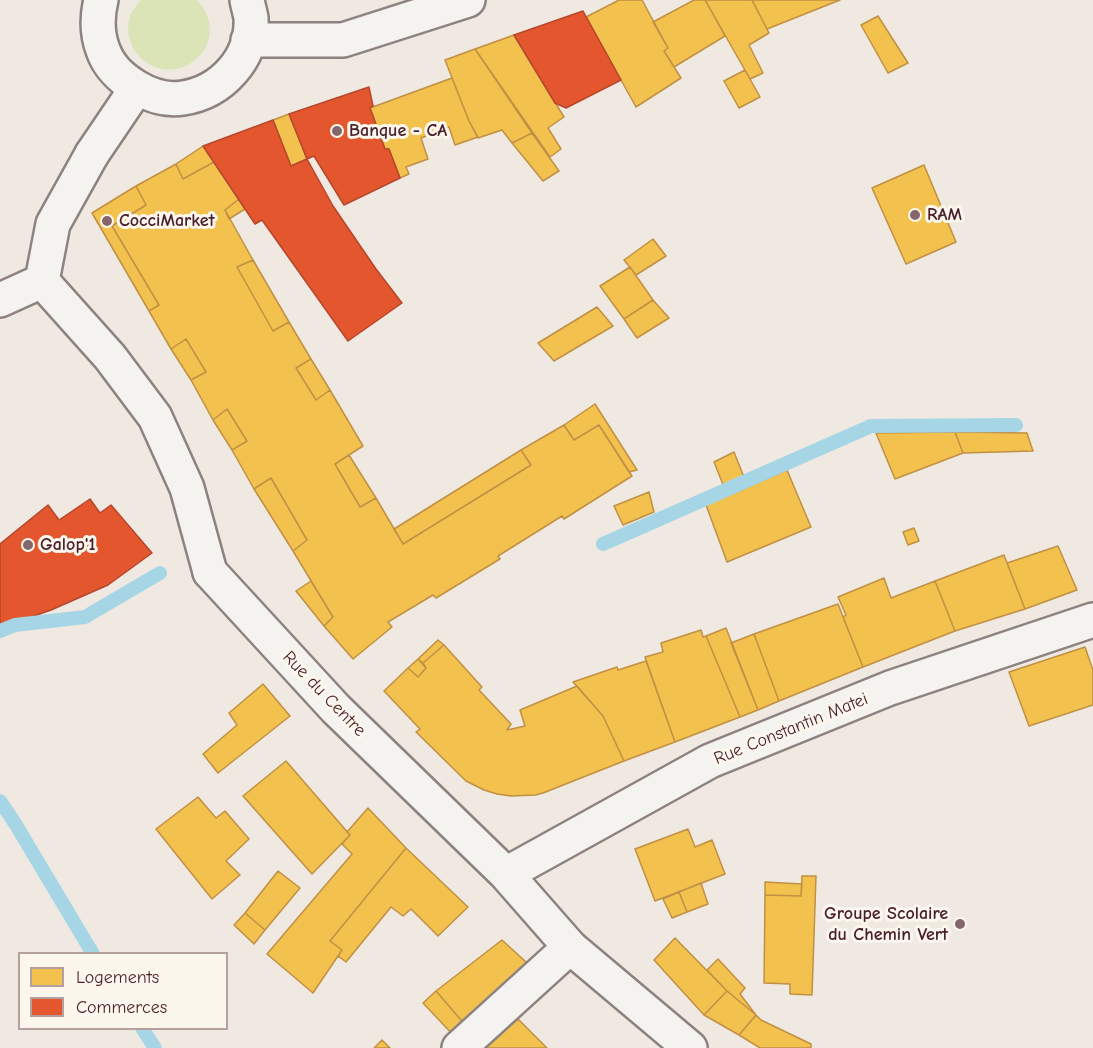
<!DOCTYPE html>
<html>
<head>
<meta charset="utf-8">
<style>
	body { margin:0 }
	#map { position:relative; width:1093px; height:1048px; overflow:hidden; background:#f0e9e1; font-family:"Comic Neue",sans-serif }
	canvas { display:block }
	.legend { position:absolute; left:18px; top:952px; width:210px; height:78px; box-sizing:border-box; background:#fbf7ec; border:2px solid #b4a19f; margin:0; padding:8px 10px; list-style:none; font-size:18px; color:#4a1f2b }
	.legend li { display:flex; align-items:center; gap:12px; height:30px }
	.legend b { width:30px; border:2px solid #b4a19f }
</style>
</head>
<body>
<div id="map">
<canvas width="1093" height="1048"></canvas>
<ul class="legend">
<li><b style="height:16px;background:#f2c14e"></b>Logements</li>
<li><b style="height:16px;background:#e4572e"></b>Commerces</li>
</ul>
</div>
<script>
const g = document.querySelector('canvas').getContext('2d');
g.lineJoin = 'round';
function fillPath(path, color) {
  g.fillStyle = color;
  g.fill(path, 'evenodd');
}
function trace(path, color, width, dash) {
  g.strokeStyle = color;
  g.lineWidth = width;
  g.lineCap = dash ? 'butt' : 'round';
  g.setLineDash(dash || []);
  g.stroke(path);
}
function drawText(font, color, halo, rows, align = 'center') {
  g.font = font + ' "Comic Neue",sans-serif';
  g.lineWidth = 6;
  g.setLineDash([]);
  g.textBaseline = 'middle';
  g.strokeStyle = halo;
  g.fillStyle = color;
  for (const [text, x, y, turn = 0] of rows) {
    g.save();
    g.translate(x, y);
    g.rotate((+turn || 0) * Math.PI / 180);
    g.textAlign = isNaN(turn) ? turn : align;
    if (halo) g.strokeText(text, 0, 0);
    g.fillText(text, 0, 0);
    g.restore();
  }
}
fillPath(new Path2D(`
	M 141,0 L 197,0 C 207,11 212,23 209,38 C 207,49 200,57 191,63 C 161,83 122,55 129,20 C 131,12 136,6 141,0 Z`), '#dbe4b7');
const homes = new Path2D(`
	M 619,0 L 642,0 L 668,48 L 664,51 L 681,78 L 636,107 L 586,17 Z
	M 694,0 L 705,0 L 725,36 L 674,67 L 664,51 L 668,48 L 653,22 Z
	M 705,0 L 752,0 L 769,33 L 749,45 L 763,73 L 750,79 Z
	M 752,0 L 840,0 L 767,29 Z
	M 878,16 L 908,63 L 888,73 L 861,25 Z
	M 514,35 L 564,117 L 548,128 L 561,149 L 550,157 L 475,49 Z
	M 475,49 L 532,133 L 512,143 L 502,130 L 478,138 L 469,121 L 445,60 Z
	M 745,70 L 760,97 L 739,108 L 724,81 Z
	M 452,78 L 469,121 L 478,137 L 455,145 L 449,127 L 421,138 L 428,159 L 406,167 L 409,174 L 400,178 L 389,149 L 385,149 L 370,108 Z
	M 289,114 L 307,159 L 291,166 L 273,120 Z
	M 532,133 L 559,171 L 543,181 L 512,143 Z
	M 203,146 L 214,162 L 183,179 L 176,164 Z
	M 214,162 L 239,199 L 225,210 L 253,260 L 237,267 L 273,331 L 289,322 L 311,359 L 296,368 L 316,400 L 330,390 L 363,446 L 335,464 L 360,507 L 376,498 L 403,544 L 531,465 L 521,450 L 564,425 L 574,440 L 599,425 L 632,476 L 564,519 L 562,516 L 498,556 L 500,559 L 436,598 L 433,595 L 388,622 L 392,627 L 353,659 L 324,626 L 333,617 L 293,551 L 307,540 L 271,478 L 254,489 L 232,450 L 247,441 L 227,409 L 213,420 L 191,380 L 206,372 L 186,339 L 171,349 L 149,311 L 159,305 L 112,226 L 146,205 L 136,186 L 176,164 L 183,179 Z
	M 924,165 L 956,242 L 906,264 L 872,188 Z
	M 136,186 L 146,205 L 112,226 L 159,305 L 149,311 L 92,213 Z
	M 239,199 L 245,209 L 229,219 L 225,210 Z
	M 653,239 L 666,256 L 636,275 L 624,260 Z
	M 253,260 L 289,322 L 273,331 L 237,267 Z
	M 630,267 L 653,300 L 624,319 L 600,286 Z
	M 653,300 L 669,318 L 637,338 L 624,319 Z
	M 597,307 L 613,326 L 554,361 L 538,343 Z
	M 186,339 L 206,372 L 191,380 L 171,349 Z
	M 311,359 L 330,390 L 316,400 L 296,368 Z
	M 595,404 L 637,470 L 629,472 L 599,425 L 574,440 L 564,425 Z
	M 227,409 L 247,441 L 232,450 L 213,420 Z
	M 955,432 L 1027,433 L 1033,451 L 963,453 Z
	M 955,432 L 963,453 L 895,479 L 876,433 Z
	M 521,450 L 531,465 L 403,544 L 394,529 Z
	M 734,452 L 744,477 L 724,487 L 714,462 Z
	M 349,455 L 376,498 L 360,507 L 335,464 Z
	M 787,470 L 811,527 L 727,562 L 706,505 Z
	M 271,478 L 307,540 L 293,551 L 254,489 Z
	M 649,492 L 654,512 L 623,525 L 614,506 Z
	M 914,528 L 919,541 L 908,545 L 903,532 Z
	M 1058,546 L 1077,590 L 1025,609 L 1007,563 Z
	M 1004,555 L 1025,609 L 955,631 L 935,581 Z
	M 884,578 L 891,598 L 935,581 L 955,631 L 863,667 L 843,617 L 846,615 L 838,597 Z
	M 311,581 L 333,617 L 324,626 L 296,591 Z
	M 838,604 L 863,667 L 779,701 L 754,634 Z
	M 726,628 L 758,710 L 740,717 L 706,636 Z
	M 701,630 L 703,637 L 706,636 L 740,717 L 675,742 L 645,657 L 663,652 L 661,643 Z
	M 754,634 L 779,701 L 758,710 L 731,643 Z
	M 438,640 L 444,645 L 423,663 L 418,659 Z
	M 444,645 L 482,687 L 479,690 L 511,724 L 507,730 L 525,726 L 520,710 L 577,686 L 603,716 L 624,761 L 543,793 L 535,795 L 511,796 L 497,794 L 484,790 L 466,781 L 416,732 L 420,729 L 384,691 L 408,668 L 418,677 L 426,668 L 423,663 Z
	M 1085,647 L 1093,670 L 1093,705 L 1029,726 L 1009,672 Z
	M 418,659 L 426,668 L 418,677 L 408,668 Z
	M 646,661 L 675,742 L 624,761 L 603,716 L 573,682 L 617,667 L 618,670 Z
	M 263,684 L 290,716 L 218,773 L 203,754 L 237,725 L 229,713 Z
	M 286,761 L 350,835 L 312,874 L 243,796 Z
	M 198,797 L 216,818 L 225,811 L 249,839 L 226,861 L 240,875 L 212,899 L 156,829 Z
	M 368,808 L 406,848 L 330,941 L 342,950 L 313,993 L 267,954 L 352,854 L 342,844 L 350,835 L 347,832 Z
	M 688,829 L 695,847 L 712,840 L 725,874 L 655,901 L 635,849 Z
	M 406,848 L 468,907 L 438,936 L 411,909 L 403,916 L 391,907 L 346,962 L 338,956 L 342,950 L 330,941 Z
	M 278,871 L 300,888 L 265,930 L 245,913 Z
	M 802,876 L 816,876 L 812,995 L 790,994 L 790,984 L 764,983 L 765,895 L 801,896 Z
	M 765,882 L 802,884 L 801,896 L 765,895 Z
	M 701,883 L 708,904 L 687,912 L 679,892 Z
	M 679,892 L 687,912 L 672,918 L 663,899 Z
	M 245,913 L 265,930 L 254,944 L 234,925 Z
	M 675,938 L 727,991 L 704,1015 L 654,960 Z
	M 502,940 L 538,973 L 467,1027 L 436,991 Z
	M 718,959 L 745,988 L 740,994 L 756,1015 L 727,991 L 707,970 Z
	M 436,991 L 467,1027 L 455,1037 L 423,1003 Z
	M 727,991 L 756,1015 L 739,1035 L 704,1015 Z
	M 756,1015 L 761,1020 L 811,1044 L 811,1048 L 760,1048 L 739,1035 Z
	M 518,1019 L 547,1048 L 481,1048 Z
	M 382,1040 L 390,1048 L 374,1048 Z`);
fillPath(homes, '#f2c14e');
trace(homes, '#c09044', 1.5);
const shops = new Path2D(`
	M 583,11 L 621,80 L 566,108 L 555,103 L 514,35 Z
	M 369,87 L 373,106 L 370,108 L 385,149 L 389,149 L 400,178 L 344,205 L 314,156 L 307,159 L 289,114 Z
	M 273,120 L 291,166 L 307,159 L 333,206 L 376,269 L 402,303 L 348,341 L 262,220 L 255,224 L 203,146 Z
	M 90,499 L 100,513 L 111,505 L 152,553 L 108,585 L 51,610 L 0,628 L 0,544 L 48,505 L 59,520 Z`);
fillPath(shops, '#e4572e');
trace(shops, '#b6462d', 1.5);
trace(new Path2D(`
	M 603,544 L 871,426 L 1016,425
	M 0,631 L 15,625 L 85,617 L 160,573
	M 0,801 L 16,825 L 93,954
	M 142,1028 L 155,1048`), '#a6d6e5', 14);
const street = new Path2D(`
	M 42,281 L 110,357 L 155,417 L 187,488 L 210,572
	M 42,281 L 53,224 L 92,154
	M 0,300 L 42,281
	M 459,1048 L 570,947`);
const secondary = new Path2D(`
	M 101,0 C 97,16 97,34 103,50 C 113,79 153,103 183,98 C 222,92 253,58 251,18 C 250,12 248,6 247,0
	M 248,40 L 343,40 L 468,0
	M 92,154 L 136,89
	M 210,572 L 336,709 L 506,874 L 570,947 L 690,1048
	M 506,874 L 710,761 L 890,688 L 1093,620`);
trace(street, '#8d8280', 38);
trace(secondary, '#8d8280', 38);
trace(street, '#f5f3ef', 33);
trace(secondary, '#f5f3ef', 33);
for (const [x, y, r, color] of [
	[337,131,6,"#84666b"],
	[915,215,6,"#84666b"],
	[107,221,6,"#84666b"],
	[28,545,6,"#84666b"],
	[960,924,6,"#84666b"]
]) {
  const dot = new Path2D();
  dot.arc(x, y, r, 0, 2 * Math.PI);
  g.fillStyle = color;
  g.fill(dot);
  trace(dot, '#fbf7ec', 2);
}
drawText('bold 18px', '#4a1f2b', '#fbf7ec', [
	["Banque - CA",349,131],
	["RAM",927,215],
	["CocciMarket",119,221],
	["Galop'1",40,545],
	["Groupe Scolaire",948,914,"right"],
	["du Chemin Vert",948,935,"right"]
], 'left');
drawText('18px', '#4a1f2b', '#fbf7ec', [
	["Rue du Centre",324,694,46],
	["Rue Constantin Matei",791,729,-22]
]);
</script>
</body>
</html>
